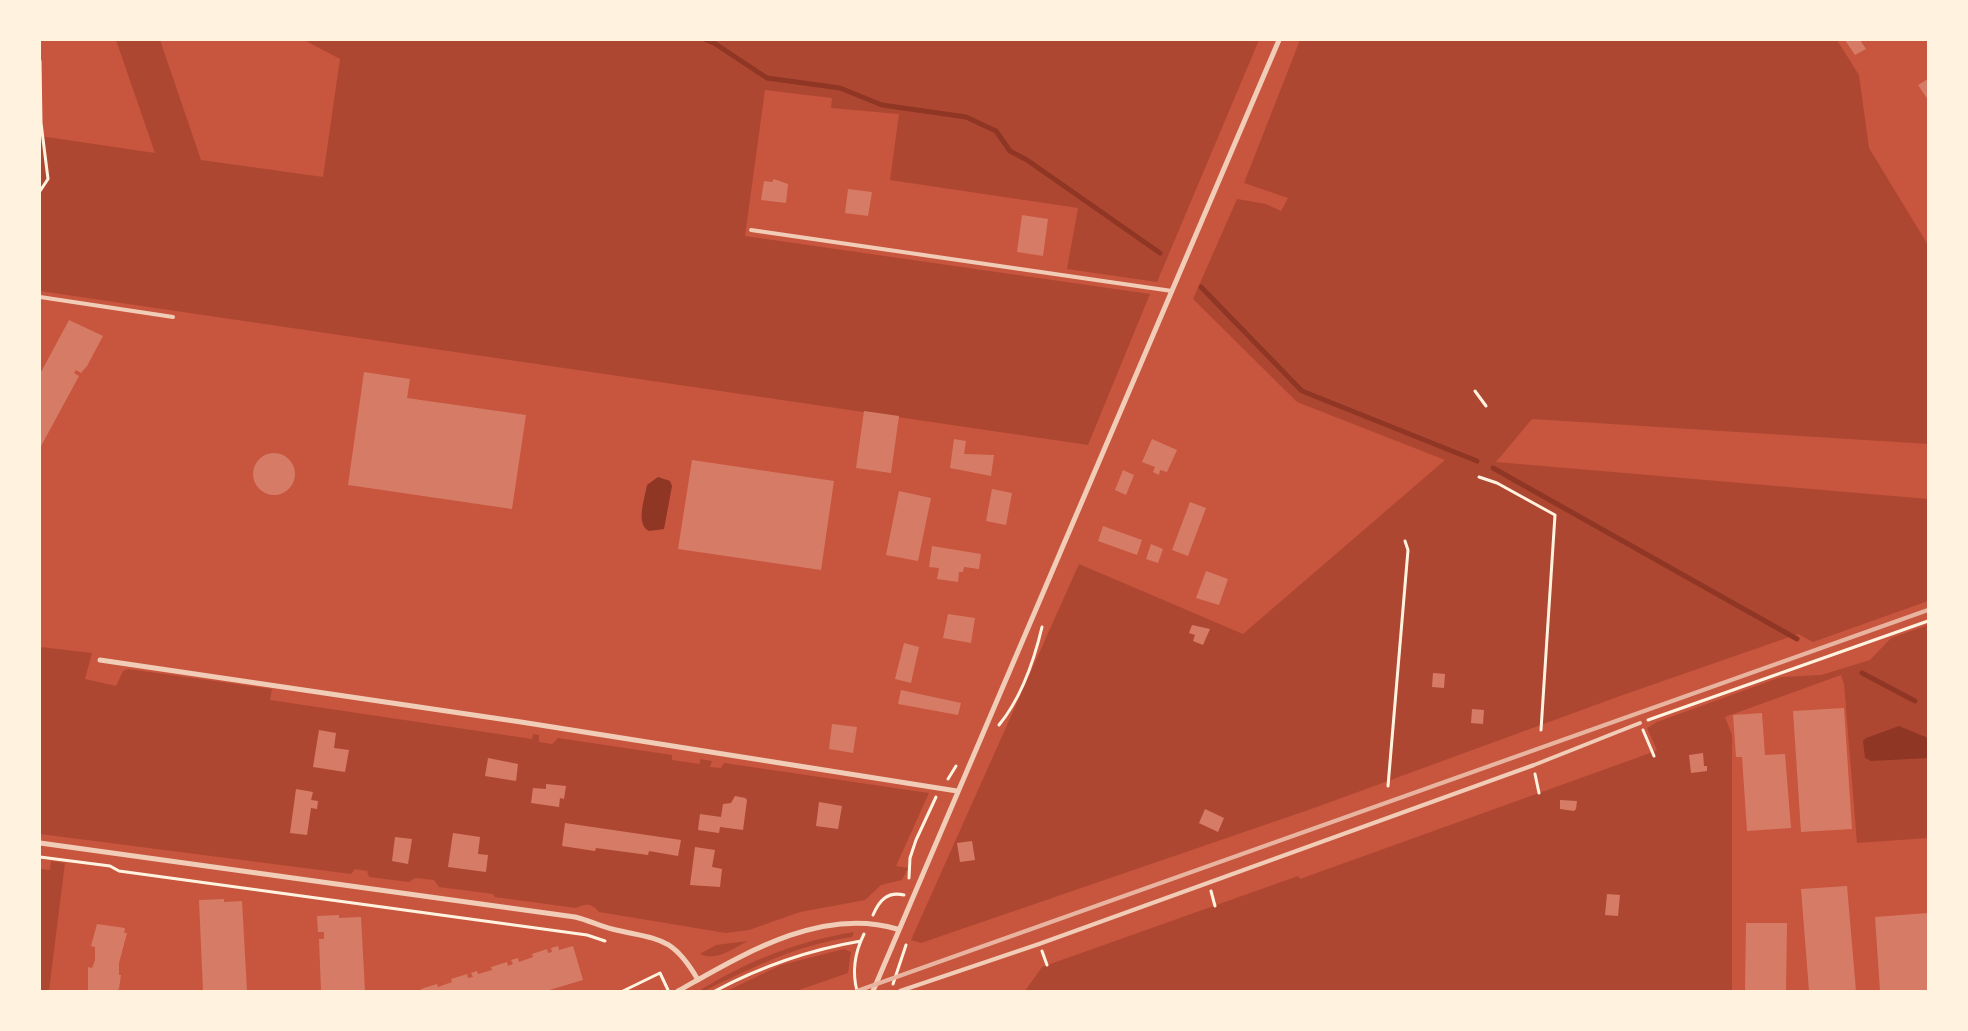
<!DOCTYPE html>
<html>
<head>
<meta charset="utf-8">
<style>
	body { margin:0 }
	#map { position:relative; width:1968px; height:1031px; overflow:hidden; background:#c8553d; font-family:"Public Sans",sans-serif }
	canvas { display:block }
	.frame { position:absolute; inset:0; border:41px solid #fff3e0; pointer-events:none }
</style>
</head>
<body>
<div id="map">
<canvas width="1968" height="1031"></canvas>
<div class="frame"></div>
</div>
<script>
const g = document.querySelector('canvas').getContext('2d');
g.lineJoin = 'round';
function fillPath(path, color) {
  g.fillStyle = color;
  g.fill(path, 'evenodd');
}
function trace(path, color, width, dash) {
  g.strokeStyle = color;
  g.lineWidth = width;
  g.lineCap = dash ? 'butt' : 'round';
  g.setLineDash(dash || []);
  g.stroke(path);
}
fillPath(new Path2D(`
	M 116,40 L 160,40 L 201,160 L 323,177 L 340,59 L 304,40 L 1259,40 L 1157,282 L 1067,269 L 1078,208 L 890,180 L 899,114 L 831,108 L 832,98 L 765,90 L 745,236 L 1150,294 L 1088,445 L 40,291 L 40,136 L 155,153 Z
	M 1300,40 L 1837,40 L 1859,75 L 1869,148 L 1928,245 L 1928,444 L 1532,419 L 1496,462 L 1928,499 L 1928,601 L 1813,642 L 1798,634 L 1620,696 L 1314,808 L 921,943 L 911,940 L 1079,564 L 1243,634 L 1445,460 L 1297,402 L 1193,299 L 1237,199 L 1266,204 L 1281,211 L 1288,198 L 1244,183 Z
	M 1928,625 L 1928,838 L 1857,843 L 1844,684 L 1841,675 L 1725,717 L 1732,735 L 1732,991 L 1025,991 L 1042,967 L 1298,876 L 1300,879 L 1653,752 L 1657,750 L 1647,728 L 1657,722 L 1781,677 L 1821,675 L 1870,660 L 1891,638 Z
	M 40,647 L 92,653 L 85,679 L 116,686 L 123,671 L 128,669 L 272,689 L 270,700 L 532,739 L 533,734 L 539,735 L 539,742 L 552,744 L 558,738 L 672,755 L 672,760 L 700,764 L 700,759 L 712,761 L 710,767 L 721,768 L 724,763 L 929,793 L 896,866 L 908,868 L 902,880 L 881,885 L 865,900 L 800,912 L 749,930 L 726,933 L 599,912 C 592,903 585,903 576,908 L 495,897 L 493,894 L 439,887 L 434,880 L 415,878 L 409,882 L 369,877 L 367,871 L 355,869 L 351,874 L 40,834 Z
	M 51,861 L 65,863 L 49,991 L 40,991 L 40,869 L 50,870 Z
	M 854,932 L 852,937 C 796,945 754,967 704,991 L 699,991 C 747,961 798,941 854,932 Z
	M 748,941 C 734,948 716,962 700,954 L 716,945 Z
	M 844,949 L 851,952 L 848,973 L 796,991 L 727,991 L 781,965 Z`), '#ae4732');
fillPath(new Path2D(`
	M 658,477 L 670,481 L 672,486 L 664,529 L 649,531 C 635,524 645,498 647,485 Z
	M 1899,726 L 1928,738 L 1928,758 L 1871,761 L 1865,758 L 1863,741 L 1866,738 Z`), '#8f3625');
trace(new Path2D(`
	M 706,40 L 714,43 L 767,78 L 840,88 L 882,105 L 966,117 L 996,131 L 1010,151 L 1027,160 L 1160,253
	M 1201,287 L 1302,391 L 1477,461
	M 1493,468 L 1797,639
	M 1862,673 L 1915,701`), '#8f3625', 5);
fillPath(new Path2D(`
	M 1845,40 L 1860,40 L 1866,49 L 1855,55 Z
	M 1928,79 L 1928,100 L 1918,85 Z
	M 774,179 L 788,184 L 786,203 L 761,200 L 764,181 L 772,182 Z
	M 848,189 L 872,192 L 868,216 L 845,213 Z
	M 1022,215 L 1048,219 L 1043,256 L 1017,252 Z
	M 69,320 L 103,336 L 87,366 L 81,373 L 76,370 L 74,373 L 79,376 L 40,448 L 40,374 Z
	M 364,372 L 410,379 L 407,398 L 526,415 L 512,509 L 348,485 Z
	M 864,411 L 899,416 L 891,473 L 856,468 Z
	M 954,439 L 966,441 L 964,454 L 994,455 L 991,476 L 950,468 Z
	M 1152,439 L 1177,450 L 1167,472 L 1160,470 L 1159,475 L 1153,472 L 1155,467 L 1142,462 Z
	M253 474a21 21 0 1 1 42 0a21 21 0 1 1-42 0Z
	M 692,460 L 834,481 L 821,570 L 678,549 Z
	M 1123,470 L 1134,475 L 1126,495 L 1115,490 Z
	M 992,489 L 1012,493 L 1006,525 L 986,521 Z
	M 899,491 L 931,498 L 918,561 L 886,555 Z
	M 1190,502 L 1206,508 L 1188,556 L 1172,550 Z
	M 1103,526 L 1142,540 L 1137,555 L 1098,541 Z
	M 1151,544 L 1163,549 L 1158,563 L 1146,559 Z
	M 932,546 L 981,554 L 979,569 L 964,567 L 963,572 L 959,572 L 958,582 L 937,579 L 939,568 L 929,567 Z
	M 1206,571 L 1228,579 L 1219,605 L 1196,598 Z
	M 948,614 L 975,618 L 971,643 L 943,638 Z
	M 1192,625 L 1210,629 L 1203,645 L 1193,641 L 1195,635 L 1189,633 Z
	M 904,643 L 919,647 L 911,683 L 895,679 Z
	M 1433,673 L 1445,674 L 1444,688 L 1432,687 Z
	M 901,690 L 961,703 L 958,715 L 898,704 Z
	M 1844,708 L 1852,829 L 1801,832 L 1793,711 Z
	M 1472,709 L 1484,710 L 1483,724 L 1471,723 Z
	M 1762,713 L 1765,755 L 1785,754 L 1791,828 L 1747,831 L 1742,757 L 1736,757 L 1733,715 Z
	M 832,724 L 857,727 L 853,753 L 829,749 Z
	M 319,730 L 336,733 L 334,748 L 349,750 L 345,772 L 313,767 Z
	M 1703,753 L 1704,766 L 1707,766 L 1707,771 L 1691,773 L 1689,755 Z
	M 488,758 L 518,764 L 516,781 L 485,776 Z
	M 546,784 L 566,786 L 564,799 L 560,798 L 559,807 L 531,803 L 533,788 L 546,789 Z
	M 296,789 L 313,792 L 311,800 L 318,801 L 317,809 L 311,808 L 307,835 L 290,833 Z
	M 735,796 L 745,798 L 747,800 L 743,830 L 720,827 L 719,833 L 698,830 L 700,814 L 721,817 L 723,804 L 731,803 Z
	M 1560,800 L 1577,801 L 1576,809 L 1574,811 L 1560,809 Z
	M 819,802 L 842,806 L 838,829 L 816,826 Z
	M 1205,809 L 1224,818 L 1218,832 L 1199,823 Z
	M 565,823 L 681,840 L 678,856 L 649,851 L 648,855 L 596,848 L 595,851 L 562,846 Z
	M 453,833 L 480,837 L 478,854 L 488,855 L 486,872 L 448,867 Z
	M 395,837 L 412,839 L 408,864 L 392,861 Z
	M 972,841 L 975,860 L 960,862 L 957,843 Z
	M 695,847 L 715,850 L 712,867 L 722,869 L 720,887 L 690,885 Z
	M 1847,886 L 1856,991 L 1809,991 L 1801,889 Z
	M 1607,894 L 1620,895 L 1618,916 L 1605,915 Z
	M 224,899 L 224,902 L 242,901 L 247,991 L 203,991 L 199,900 Z
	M 1928,913 L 1928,991 L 1880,991 L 1875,917 Z
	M 339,915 L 339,918 L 361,917 L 365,991 L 321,991 L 319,939 L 324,939 L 324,932 L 318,932 L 317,916 Z
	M 1746,923 L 1787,923 L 1786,991 L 1745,991 Z
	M 97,924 L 125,928 L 124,933 L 127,933 L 119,963 L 119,975 L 121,975 L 119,989 L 116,991 L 88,990 L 88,967 L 92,968 L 95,960 L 95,947 L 91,946 Z
	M 558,946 L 559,950 L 573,946 L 583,980 L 546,991 L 421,991 L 421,989 L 437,984 L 438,987 L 452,982 L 451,979 L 467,974 L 468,978 L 473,977 L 471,973 L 477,971 L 478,974 L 492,970 L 491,967 L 507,962 L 508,966 L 513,964 L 511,960 L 518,958 L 519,962 L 533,957 L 532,954 L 547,949 L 548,953 L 552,952 L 551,948 Z`), '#d67c66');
trace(new Path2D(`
	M 40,61 L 41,123 L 48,179 L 40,191
	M 1475,391 L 1486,406
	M 1479,477 L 1497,483 L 1555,515 L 1541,730
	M 1648,720 L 1928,621
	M 999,725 C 1022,697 1034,661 1042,627
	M 1643,730 L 1654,756
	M 1535,774 L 1539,793
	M 948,779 L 956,766
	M 1388,786 L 1408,550 L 1405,541
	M 40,857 L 110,866 L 119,871 L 587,935 L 605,941
	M 909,878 L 910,858 L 916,840 L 936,797
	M 1211,891 L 1215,906
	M 873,915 C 879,901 887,891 904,895
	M 1042,951 L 1047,965
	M 893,984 L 906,945
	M 623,991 L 660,973 L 668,990
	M 715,991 C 762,966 808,950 861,941
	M 857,991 C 852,972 855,952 864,934`), '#fff3e0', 3);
trace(new Path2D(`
	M 751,230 L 1172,291
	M 40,297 L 173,317
	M 900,991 L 1039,944 L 1534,765 L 1640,723`), '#f1ccb7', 4);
trace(new Path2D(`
	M 100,660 L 521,722 L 957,791
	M 40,843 L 575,917 C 588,920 600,926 612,929 C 658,940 672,935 698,980
	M 678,991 C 742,955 821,906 897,929
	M 873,991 L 1279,40`), '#f1ccb7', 5);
trace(new Path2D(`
	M 857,991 L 1928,610`), '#e9b49f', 4);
</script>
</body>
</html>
